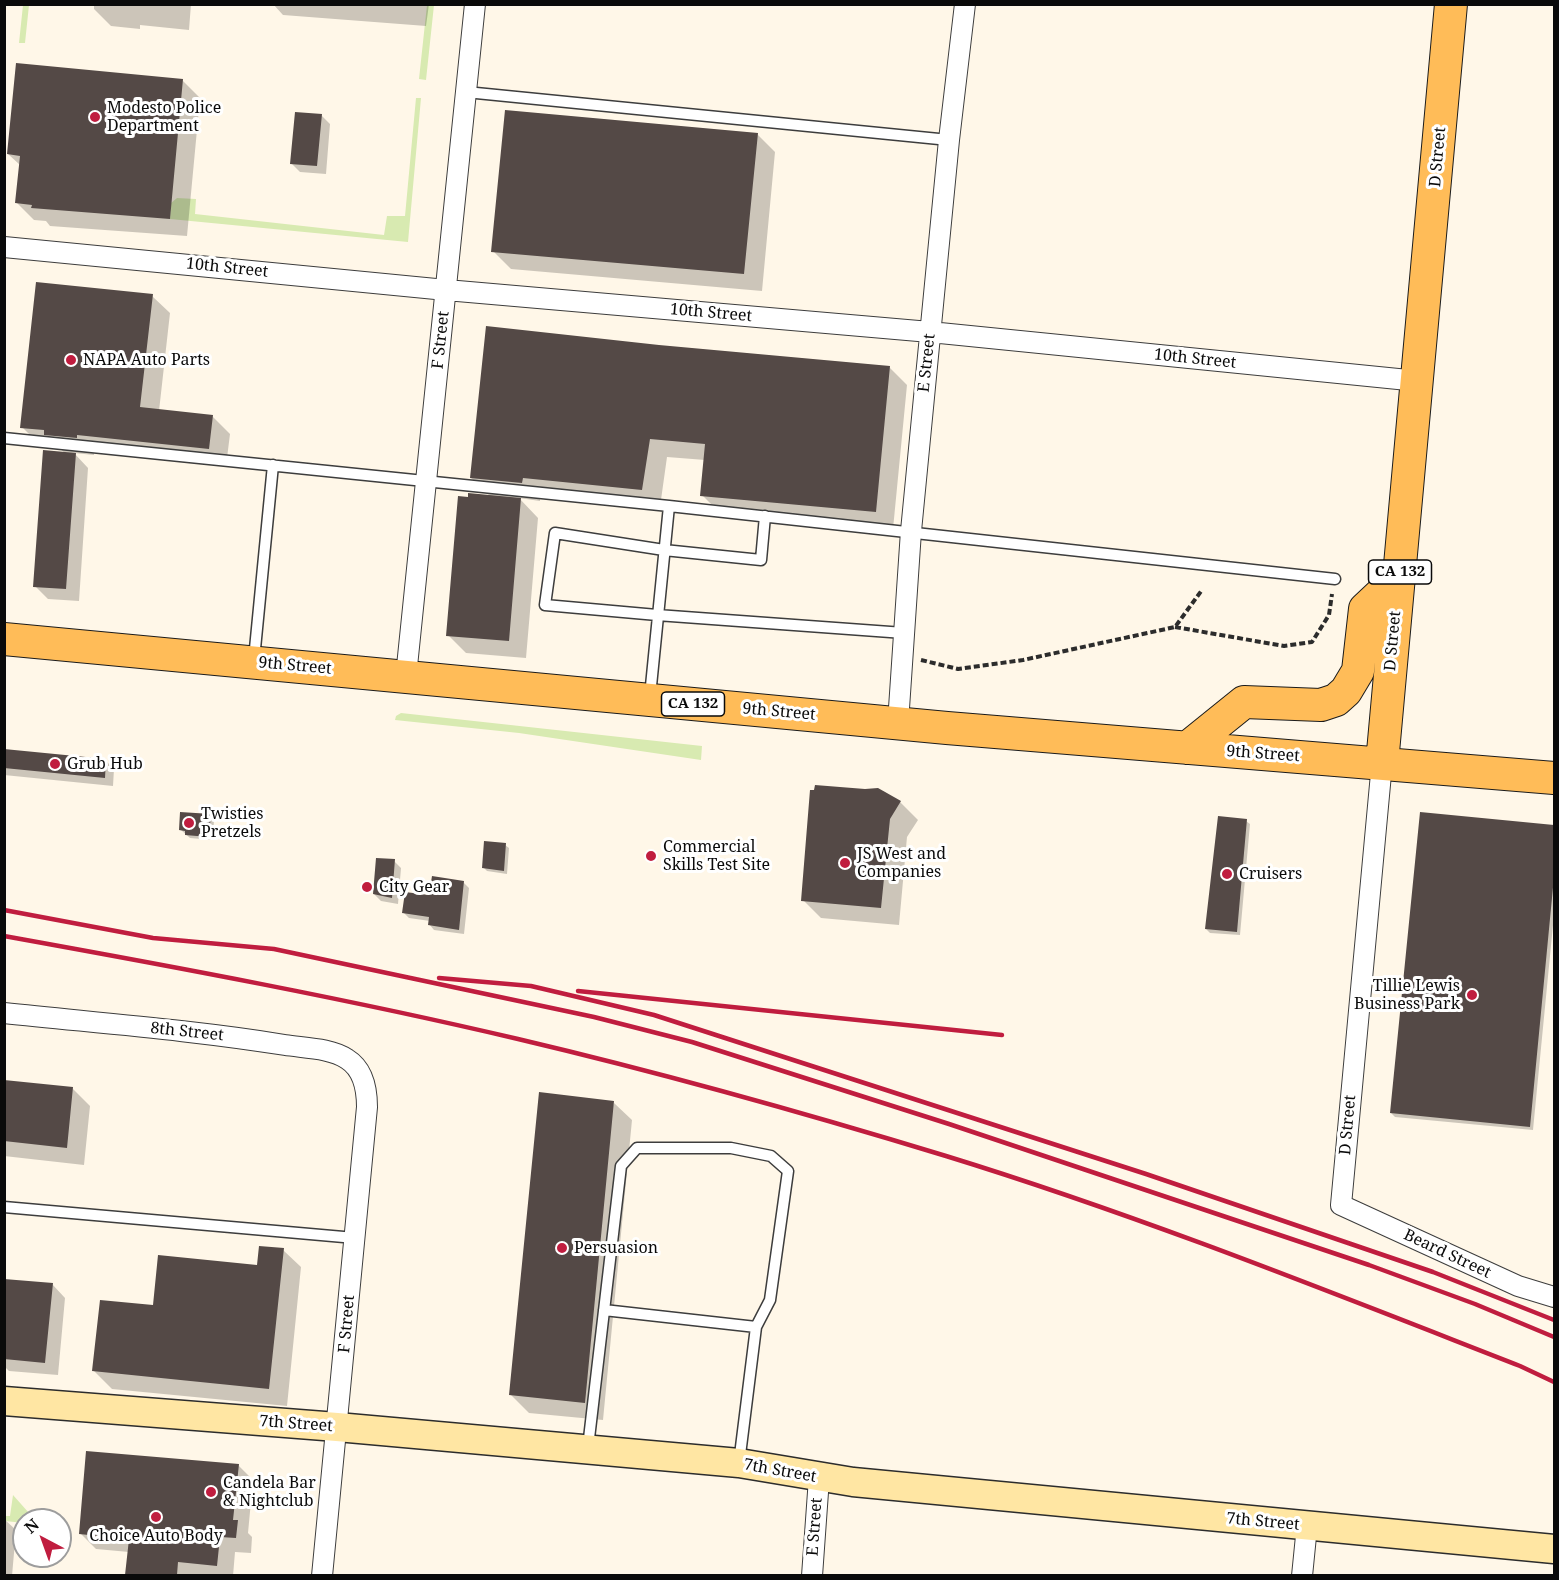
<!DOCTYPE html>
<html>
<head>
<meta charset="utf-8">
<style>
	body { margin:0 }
	#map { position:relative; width:1559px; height:1580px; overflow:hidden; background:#fff7e8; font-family:"Noto Serif",serif }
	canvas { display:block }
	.frame { position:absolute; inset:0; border:6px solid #0a0a0a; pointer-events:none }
	.north { position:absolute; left:12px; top:1508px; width:60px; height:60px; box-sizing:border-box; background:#fff; border:2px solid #9d9d9d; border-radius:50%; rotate:319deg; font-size:16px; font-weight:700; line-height:24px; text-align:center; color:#0a0a0a }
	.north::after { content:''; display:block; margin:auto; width:21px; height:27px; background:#c01d3f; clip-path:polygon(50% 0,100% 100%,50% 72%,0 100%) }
</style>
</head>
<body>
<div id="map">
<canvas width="1559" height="1580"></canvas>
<div class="frame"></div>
<div class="north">N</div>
</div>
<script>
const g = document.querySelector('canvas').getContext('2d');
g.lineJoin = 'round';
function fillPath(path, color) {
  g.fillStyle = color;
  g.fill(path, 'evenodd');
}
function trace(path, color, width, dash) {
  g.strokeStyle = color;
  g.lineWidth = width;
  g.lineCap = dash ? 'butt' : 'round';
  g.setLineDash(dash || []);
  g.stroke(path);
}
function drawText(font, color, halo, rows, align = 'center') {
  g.font = font + ' "Noto Serif",serif';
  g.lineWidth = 6;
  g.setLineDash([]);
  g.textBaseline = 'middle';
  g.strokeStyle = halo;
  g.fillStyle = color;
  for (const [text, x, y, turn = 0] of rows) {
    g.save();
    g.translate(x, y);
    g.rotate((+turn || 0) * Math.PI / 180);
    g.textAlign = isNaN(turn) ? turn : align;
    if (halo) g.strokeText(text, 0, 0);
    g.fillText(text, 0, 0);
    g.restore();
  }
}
fillPath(new Path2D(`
	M 23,5 L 29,5 L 25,43 L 19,43 Z
	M 427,5 L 434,5 L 426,80 L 419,79 Z
	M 416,98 L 421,98 L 408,242 L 170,219 L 171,203 L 177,198 L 196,199 L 195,214 L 384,235 L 387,216 L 405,216 Z
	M 401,713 L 702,746 L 701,760 L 519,733 L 395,720 L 396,716 Z
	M 13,1495 L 29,1513 L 28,1517 L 25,1517 L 24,1523 L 5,1521 L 5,1516 L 10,1516 Z`), '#d8eab1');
fillPath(new Path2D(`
	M 94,4 L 191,4 L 189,30 L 140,25 L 140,29 L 111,26 L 94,9 Z
	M 273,4 L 429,4 L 426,26 L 283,15 Z
	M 182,80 L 200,98 L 187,236 L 50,226 L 46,221 L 34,220 L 16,202 L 20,165 L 8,154 Z
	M 321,115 L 330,124 L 326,174 L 300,172 L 292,164 Z
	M 757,134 L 775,152 L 762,291 L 511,269 L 493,251 Z
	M 152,296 L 170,313 L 159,411 L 212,416 L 230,434 L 226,466 L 94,452 L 94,455 L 74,453 L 88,468 L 79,601 L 48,599 L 35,586 L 65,453 L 58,447 L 40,445 L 22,427 Z
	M 659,346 L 889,367 L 907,385 L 893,529 L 720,513 L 702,495 L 705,460 L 667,457 L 660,507 L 540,495 L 540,501 L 519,498 L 538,518 L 526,658 L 466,653 L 448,635 L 491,497 L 471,478 Z
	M 4,751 L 106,761 L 114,769 L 113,786 L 4,775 Z
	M 816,787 L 883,791 L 900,802 L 918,820 L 907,837 L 899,925 L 821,918 L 803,900 Z
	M 1421,814 L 1554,827 L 1554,915 L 1533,1130 L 1395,1117 L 1391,1113 Z
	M 210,815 L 214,819 L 213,840 L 190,838 L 181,830 Z
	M 1246,821 L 1250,824 L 1240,935 L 1210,933 L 1206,929 Z
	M 505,845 L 509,848 L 507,874 L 487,871 L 483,867 Z
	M 394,861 L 401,868 L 398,904 L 381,901 L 374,894 Z
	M 463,882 L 469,888 L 464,934 L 434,930 L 429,924 L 430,921 L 409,918 L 403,912 L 430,897 Z
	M 4,1081 L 72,1088 L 90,1106 L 84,1165 L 4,1156 Z
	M 614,1103 L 632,1120 L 603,1420 L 529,1413 L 511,1395 Z
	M 283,1250 L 301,1267 L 287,1406 L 112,1389 L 94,1371 L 155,1307 L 258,1267 Z
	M 4,1280 L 52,1284 L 65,1298 L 58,1375 L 9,1371 L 4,1366 Z
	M 238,1465 L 253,1480 L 248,1533 L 252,1537 L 251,1553 L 235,1552 L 233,1576 L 127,1576 L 129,1552 L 96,1549 L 80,1533 Z
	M 4,1519 L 16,1530 L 12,1576 L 4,1576 Z`), '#0003');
fillPath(new Path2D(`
	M 16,63 L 183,79 L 170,219 L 31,208 L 32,205 L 15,203 L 20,156 L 7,154 Z
	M 505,110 L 758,133 L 744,274 L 491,252 Z
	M 295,112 L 322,114 L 317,166 L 290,164 Z
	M 36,282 L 153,294 L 140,407 L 213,415 L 209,449 L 77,435 L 77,438 L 44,435 L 44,430 L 20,428 Z
	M 486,326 L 659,345 L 890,366 L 876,512 L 700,496 L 705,444 L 650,439 L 642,490 L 523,478 L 522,483 L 470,478 Z
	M 43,450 L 76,453 L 66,589 L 33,587 Z
	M 468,493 L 521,498 L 509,641 L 446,636 L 458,496 L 468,497 Z
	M 4,749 L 106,759 L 105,778 L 4,768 Z
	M 815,785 L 865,789 L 878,788 L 901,801 L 890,819 L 881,908 L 801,901 L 810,790 L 814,790 Z
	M 180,812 L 211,814 L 209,837 L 185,835 L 185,831 L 179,830 Z
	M 1420,812 L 1554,825 L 1554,877 L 1530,1127 L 1390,1113 Z
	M 1218,816 L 1247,819 L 1237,932 L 1205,929 Z
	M 484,841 L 506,843 L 504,871 L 482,868 Z
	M 376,858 L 395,859 L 392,898 L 373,894 Z
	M 432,876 L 464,881 L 459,930 L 428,925 L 429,917 L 402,913 L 405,892 L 429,895 Z
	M 4,1080 L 73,1087 L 67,1148 L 4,1141 Z
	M 539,1092 L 614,1101 L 585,1403 L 509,1395 Z
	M 259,1246 L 284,1248 L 269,1389 L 92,1371 L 100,1300 L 153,1305 L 158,1255 L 257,1265 Z
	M 4,1279 L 53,1283 L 45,1363 L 4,1359 Z
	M 86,1451 L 239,1464 L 233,1520 L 238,1520 L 236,1538 L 220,1537 L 217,1566 L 178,1562 L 177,1575 L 125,1575 L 129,1539 L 79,1534 Z`), '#544946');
const lane = new Path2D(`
	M 466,92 L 949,140
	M 4,438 L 669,506 L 1335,579
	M 765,516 L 761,560 L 664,550 L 555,533 L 545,605 L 657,615 L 904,633
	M 254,659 L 273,465
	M 650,696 L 669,506
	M 4,1207 L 355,1238
	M 604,1310 L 756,1327
	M 588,1447 L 621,1166 L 637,1148 L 731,1148 L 771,1156 L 788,1171 L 770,1300 L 756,1327 L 739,1463`);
const street = new Path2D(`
	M 4,247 L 446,290 L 930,332 L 1418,381
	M 406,676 L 475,4
	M 898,723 L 911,531 L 949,140 L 965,4
	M 1382,763 L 1341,1205 L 1518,1286 L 1554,1297
	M 4,1013 C 98,1023 192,1030 285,1045 C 304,1048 331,1048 347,1059 C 363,1069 367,1090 367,1107 L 322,1576
	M 812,1576 L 819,1478
	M 1302,1576 L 1307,1526`);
const secondary = new Path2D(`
	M 4,1401 L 337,1427 L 739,1463 L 853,1482 L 1554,1549`);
const primary = new Path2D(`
	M 4,639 L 947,728 L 1554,778
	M 1187,748 L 1244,702 L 1321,705 L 1336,700 L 1346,691 L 1358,671 L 1365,609 L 1399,577
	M 1382,763 L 1451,4`);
trace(lane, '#3d3d3d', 13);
trace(street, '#3d3d3d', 22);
trace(secondary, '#2c2c2c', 31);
trace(primary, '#1b1b1b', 34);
trace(new Path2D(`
	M 1175,627 L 1284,646 L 1312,642 L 1329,615 L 1332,594
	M 921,660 L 958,669 L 1023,660 L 1175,627 L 1202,590`), '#2c2c2c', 4, [6, 3]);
trace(lane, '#fff', 10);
trace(street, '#fff', 20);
trace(secondary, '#ffe6a3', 28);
trace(primary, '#ffbc58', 32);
trace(new Path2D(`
	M 4,910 L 153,938 L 274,949 L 594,1017 L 692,1042 L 949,1124 L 1369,1265 L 1475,1304 L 1554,1337
	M 4,936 C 176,967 348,999 518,1039 C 662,1073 805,1113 946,1156 C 1141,1216 1330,1292 1520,1366 L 1554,1382
	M 439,978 L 531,986 L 654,1015 L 1146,1174 L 1433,1272 L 1554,1320
	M 578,991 L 1002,1035`), '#c01d3f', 4.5);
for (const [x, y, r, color] of [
	[95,117,6,"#c01d3f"],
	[71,360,6,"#c01d3f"],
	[55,764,6,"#c01d3f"],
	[189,823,6,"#c01d3f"],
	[651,856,6,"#c01d3f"],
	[845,863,6,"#c01d3f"],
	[1227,874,6,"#c01d3f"],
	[367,887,6,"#c01d3f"],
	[1472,995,6,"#c01d3f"],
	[562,1248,6,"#c01d3f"],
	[211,1492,6,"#c01d3f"],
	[156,1517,6,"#c01d3f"]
]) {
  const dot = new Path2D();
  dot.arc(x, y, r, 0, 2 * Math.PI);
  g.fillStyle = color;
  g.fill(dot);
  trace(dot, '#fff', 2);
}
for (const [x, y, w] of [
	[1400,572,63],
	[693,704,63]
]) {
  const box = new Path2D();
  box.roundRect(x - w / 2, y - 12, w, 24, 4.5);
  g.fillStyle = '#fff';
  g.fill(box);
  trace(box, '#0a0a0a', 1.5);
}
drawText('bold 15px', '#0a0a0a', null, [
	["CA 132",1400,572],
	["CA 132",693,704]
]);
drawText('16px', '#0a0a0a', '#fff', [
	["Modesto Police",107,108],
	["Department",107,126],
	["NAPA Auto Parts",83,360],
	["Grub Hub",67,764],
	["Twisties",201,814],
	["Pretzels",201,832],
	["Commercial",663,847],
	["Skills Test Site",663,865],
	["JS West and",857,854],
	["Companies",857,872],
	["Cruisers",1239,874],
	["City Gear",379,887],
	["Tillie Lewis",1460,986,"right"],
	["Business Park",1460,1004,"right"],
	["Persuasion",574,1248],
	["Candela Bar",223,1483],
	["& Nightclub",223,1501],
	["Choice Auto Body",156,1536,"center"]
], 'left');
drawText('16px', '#0a0a0a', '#fff', [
	["D Street",1438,157,-85],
	["10th Street",227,268,6],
	["10th Street",711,313,5],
	["F Street",441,340,-84],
	["10th Street",1195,359,6],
	["E Street",927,363,-84],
	["D Street",1393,641,-85],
	["9th Street",295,666,5],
	["9th Street",779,712,5],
	["9th Street",1263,754,4],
	["8th Street",187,1032,6],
	["D Street",1348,1125,-85],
	["Beard Street",1447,1254,25],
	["F Street",347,1324,-85],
	["7th Street",296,1424,4],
	["7th Street",780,1471,10],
	["7th Street",1263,1522,5],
	["E Street",815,1527,-86]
]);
</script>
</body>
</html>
